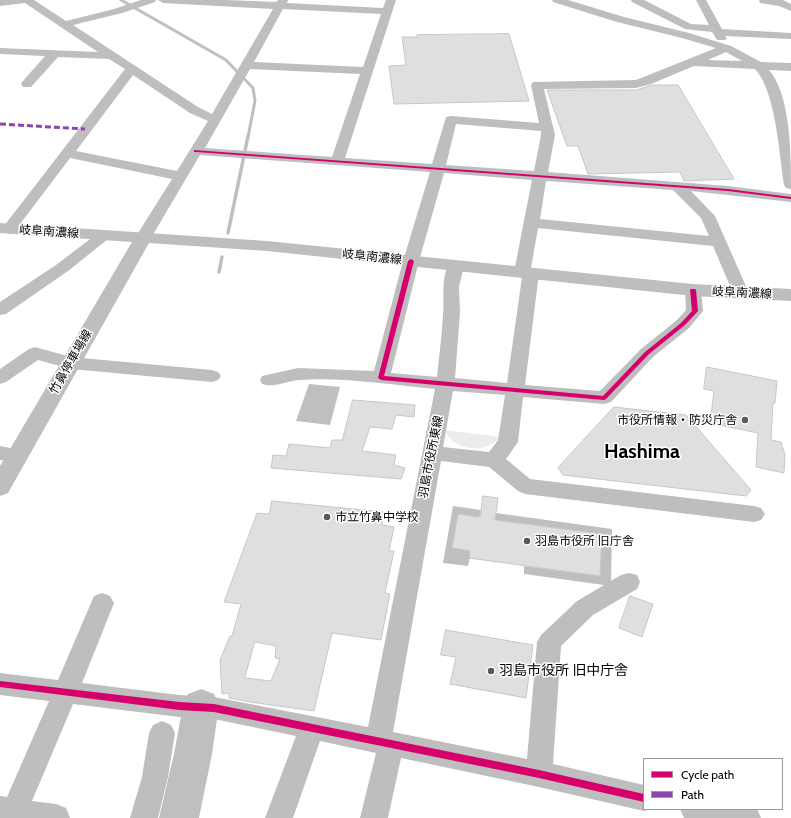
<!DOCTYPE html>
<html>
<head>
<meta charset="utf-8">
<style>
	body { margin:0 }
	#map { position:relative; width:791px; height:818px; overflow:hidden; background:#fff; font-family:Cabin,sans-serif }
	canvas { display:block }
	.legend { position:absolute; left:643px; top:758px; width:140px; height:52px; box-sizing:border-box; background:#fff; border:1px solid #999; margin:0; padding:5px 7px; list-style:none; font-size:12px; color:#000 }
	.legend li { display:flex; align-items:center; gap:8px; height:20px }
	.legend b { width:20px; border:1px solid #999 }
</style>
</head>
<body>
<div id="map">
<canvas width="791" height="818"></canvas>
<ul class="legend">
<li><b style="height:5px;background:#d6006c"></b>Cycle path</li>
<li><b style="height:5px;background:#8e44ad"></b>Path</li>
</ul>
</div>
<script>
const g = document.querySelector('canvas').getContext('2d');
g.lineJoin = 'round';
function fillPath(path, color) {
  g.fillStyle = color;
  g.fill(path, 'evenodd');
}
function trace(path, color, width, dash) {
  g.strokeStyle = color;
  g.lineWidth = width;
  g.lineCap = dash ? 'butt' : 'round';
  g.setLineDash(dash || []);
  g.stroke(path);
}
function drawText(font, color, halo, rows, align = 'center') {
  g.font = font + ' Cabin,"Noto Sans JP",sans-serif';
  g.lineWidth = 3;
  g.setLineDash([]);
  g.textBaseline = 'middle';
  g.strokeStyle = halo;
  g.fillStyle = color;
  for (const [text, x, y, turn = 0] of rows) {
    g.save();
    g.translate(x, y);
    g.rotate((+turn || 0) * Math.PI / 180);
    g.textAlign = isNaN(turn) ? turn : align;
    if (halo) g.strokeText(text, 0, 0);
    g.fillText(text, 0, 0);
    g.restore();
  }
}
fillPath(new Path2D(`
	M 445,430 L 500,437 C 486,455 453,451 445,430 Z`), '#ececec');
fillPath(new Path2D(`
	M 309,384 L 340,387 L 330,425 L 296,421 Z
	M 453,506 L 481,510 L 468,566 L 443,563 Z
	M 496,513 L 612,529 L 611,586 L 524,574 L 524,566 L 600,576 L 602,534 L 495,520 Z`), '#bfbfbf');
trace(new Path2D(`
	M 121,0 L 226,60 L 253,88 L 255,101 L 248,137`), '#bfbfbf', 3);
trace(new Path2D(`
	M 228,233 L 248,136
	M 219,272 L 222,257`), '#bfbfbf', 3.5);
fillPath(new Path2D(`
	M 201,689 L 214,694 L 219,705 L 212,754 L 199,818 L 159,818 L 174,754 L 183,705 L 188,694 Z`), '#bfbfbf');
const building = new Path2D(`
	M 509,34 L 529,101 L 394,104 L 389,66 L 406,65 L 402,37 L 418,37 L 417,35 Z
	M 652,85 L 678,85 L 734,179 L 684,181 L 680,172 L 588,174 L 578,146 L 567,146 L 547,90 L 636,90 Z
	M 707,367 L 777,381 L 775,403 L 773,403 L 771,440 L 781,442 L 785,455 L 784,473 L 756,467 L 758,433 L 710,423 L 714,391 L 704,389 Z
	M 353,400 L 415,405 L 414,417 L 396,415 L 392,429 L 370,427 L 362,451 L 396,455 L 394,465 L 405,468 L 401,479 L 271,468 L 273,455 L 286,456 L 289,444 L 330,448 L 332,440 L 342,440 Z
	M 614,407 L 686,415 L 751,490 L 746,496 L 563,475 L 558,468 Z
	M 483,496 L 498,498 L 495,520 L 602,534 L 600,576 L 469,558 L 470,551 L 452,548 L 458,514 L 480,517 Z
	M 272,501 L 384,512 L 382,525 L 394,527 L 389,551 L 394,551 L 385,593 L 390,594 L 381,640 L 332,633 L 314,711 L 250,702 L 229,698 L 229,693 L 222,694 L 220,660 L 230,636 L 232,636 L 241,604 L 224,602 L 257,513 L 269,514 ZM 255,642 L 276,646 L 275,658 L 280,659 L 271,681 L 245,678 Z
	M 630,596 L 653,604 L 642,637 L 619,628 Z
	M 446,630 L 533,645 L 526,698 L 450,684 L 456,657 L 441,655 Z`);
fillPath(building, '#dfdfdf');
trace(building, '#c7c7c7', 1);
fillPath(new Path2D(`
	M 0,0 L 34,0 L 66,21 L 114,9 L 141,0 L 156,0 L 155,2 L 122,13 L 73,25 L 198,107 L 212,114 L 273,9 L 163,3 L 158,0 L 227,0 L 276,2 L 278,0 L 288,0 L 287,3 L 383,8 L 386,0 L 396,0 L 345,158 L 432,164 L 446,117 L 451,116 L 539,123 L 531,85 L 533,82 L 636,80 L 716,48 L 682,38 L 617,22 L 553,2 L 552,0 L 568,0 L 624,17 L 689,33 L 731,46 L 761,62 L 791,63 L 791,71 L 769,70 C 791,95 791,156 791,189 L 786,188 L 784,185 C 779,153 776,92 755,69 L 694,66 L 651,84 L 636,88 L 544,89 L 555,135 L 548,172 L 728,186 L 791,194 L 791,202 L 691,191 L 715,216 L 749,293 L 747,297 L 741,298 L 735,297 L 733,293 L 713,246 L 538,228 L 531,268 L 537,270 L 539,273 L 525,385 L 600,391 L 641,349 L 677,320 L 686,310 L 685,290 L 687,287 L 693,285 L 699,287 L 701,290 L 703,311 L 689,328 L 653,357 L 611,402 L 604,404 L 523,397 L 518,442 L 506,459 L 530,479 L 754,506 L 761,508 L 765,514 L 761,520 L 754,522 L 525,494 L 518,491 L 489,467 L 441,461 L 393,732 L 527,759 L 537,642 L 541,635 L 577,601 L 621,575 L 629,573 L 637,575 L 640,582 L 637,589 L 593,615 L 561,646 L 553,764 L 644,785 L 644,809 L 650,809 L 644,811 L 539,787 L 401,758 L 388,818 L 360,818 L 376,753 L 320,741 L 293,818 L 265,818 L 296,736 L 214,719 L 179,717 L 73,704 L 32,801 L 56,804 L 66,808 L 70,818 L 0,818 L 0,796 L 7,797 L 49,701 L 0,695 L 0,673 L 58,680 L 94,596 L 102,593 L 110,596 L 114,603 L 82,683 L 179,695 L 214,697 L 368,727 L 435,389 C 390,385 344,377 299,380 C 286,381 275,388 262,384 L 260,380 L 262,376 L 298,368 L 374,371 L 403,261 L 430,172 L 200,155 L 151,238 L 148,241 L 143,243 L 138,241 L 135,238 L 172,179 L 70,158 L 14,232 L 9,234 L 4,232 L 1,229 L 4,226 L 125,69 L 109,59 L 58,57 L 31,87 L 23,87 L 21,84 L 23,81 L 45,56 L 0,54 L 0,48 L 98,52 L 25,3 L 0,6 ZM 283,9 L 381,14 L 363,67 L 254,62 ZM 726,52 L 742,61 L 708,60 ZM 250,69 L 360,74 L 332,157 L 205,148 ZM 133,75 L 190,113 L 208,121 L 177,171 L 76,151 ZM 456,124 L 541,131 L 541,135 L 534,171 L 446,165 ZM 444,173 L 532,180 L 514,272 L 516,275 L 522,277 L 507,383 L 455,378 L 460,313 L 459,287 L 464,266 L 462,263 L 456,261 L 450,263 C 440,278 445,297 443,315 C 442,335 439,356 437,377 L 391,373 L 419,261 ZM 546,181 L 673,190 L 701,218 L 709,236 L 540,219 ZM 453,391 L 505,395 L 498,440 L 489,452 L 443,447 Z
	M 631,0 L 644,0 L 691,24 L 709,25 L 696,0 L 706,0 L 722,29 L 791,33 L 791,39 L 725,36 L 727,38 L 725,40 L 717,40 L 712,32 L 685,29 L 632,2 Z
	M 759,0 L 783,0 L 791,4 L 791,11 L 779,6 L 760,3 Z
	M 103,231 L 108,233 L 111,236 L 108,239 L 68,271 L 6,314 L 0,315 L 0,302 L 56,265 L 98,233 Z
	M 35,347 L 71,357 L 212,370 L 218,372 L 221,376 L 218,380 L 212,382 L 71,369 L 38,360 L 6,382 L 0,384 L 0,369 L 29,349 Z
	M 0,446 L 25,451 L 28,456 L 25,461 L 18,463 L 0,460 Z
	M 162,721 L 171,725 L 175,733 L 168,777 L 158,818 L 130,818 L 142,777 L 149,733 L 153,725 Z
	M 680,809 L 757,809 L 761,818 L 684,818 Z`), '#bebebe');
fillPath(new Path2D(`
	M 0,223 L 267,241 L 693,284 L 791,289 L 791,301 L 693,296 L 267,251 L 149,243 L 8,493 L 0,496 L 0,466 L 132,242 L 0,233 Z`), '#bebebe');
trace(new Path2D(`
	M 0,124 L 85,129`), '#8e44ad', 3, [6, 3]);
fillPath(new Path2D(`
	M 194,150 L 728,189 L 791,197 L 791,199 L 728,191 L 196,152 L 194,152 Z
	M 411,259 L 414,261 L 384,376 L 603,396 L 645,352 L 681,323 L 692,311 L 690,290 L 691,289 L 695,289 L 696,290 L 698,311 L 685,325 L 649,354 L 606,399 L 604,400 L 381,380 L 378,378 L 408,261 Z
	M 0,681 L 179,702 L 214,704 L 539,770 L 644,794 L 644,802 L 539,778 L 214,712 L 179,710 L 0,687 Z`), '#d6006c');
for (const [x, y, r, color] of [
	[745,420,4,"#595959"],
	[327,517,4,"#595959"],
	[527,541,4,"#595959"],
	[491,671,4,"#595959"]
]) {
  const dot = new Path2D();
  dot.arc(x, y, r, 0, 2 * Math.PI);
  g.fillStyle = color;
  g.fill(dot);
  trace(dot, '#fff', 1.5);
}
drawText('12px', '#000', '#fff', [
	["岐阜南濃線",49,232,4],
	["岐阜南濃線",372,257,6],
	["岐阜南濃線",742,293,3],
	["竹鼻停車場線",71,362,-60],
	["羽島市役所東線",431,457,-79]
]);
drawText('12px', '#000', '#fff', [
	["市役所情報・防災庁舎",737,420,"right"],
	["市立竹鼻中学校",335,517],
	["羽島市役所 旧庁舎",535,541]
], 'left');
drawText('14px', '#000', '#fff', [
	["羽島市役所 旧中庁舎",499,671]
], 'left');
drawText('bold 20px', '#000', '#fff', [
	["Hashima",642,452]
]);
</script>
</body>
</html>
